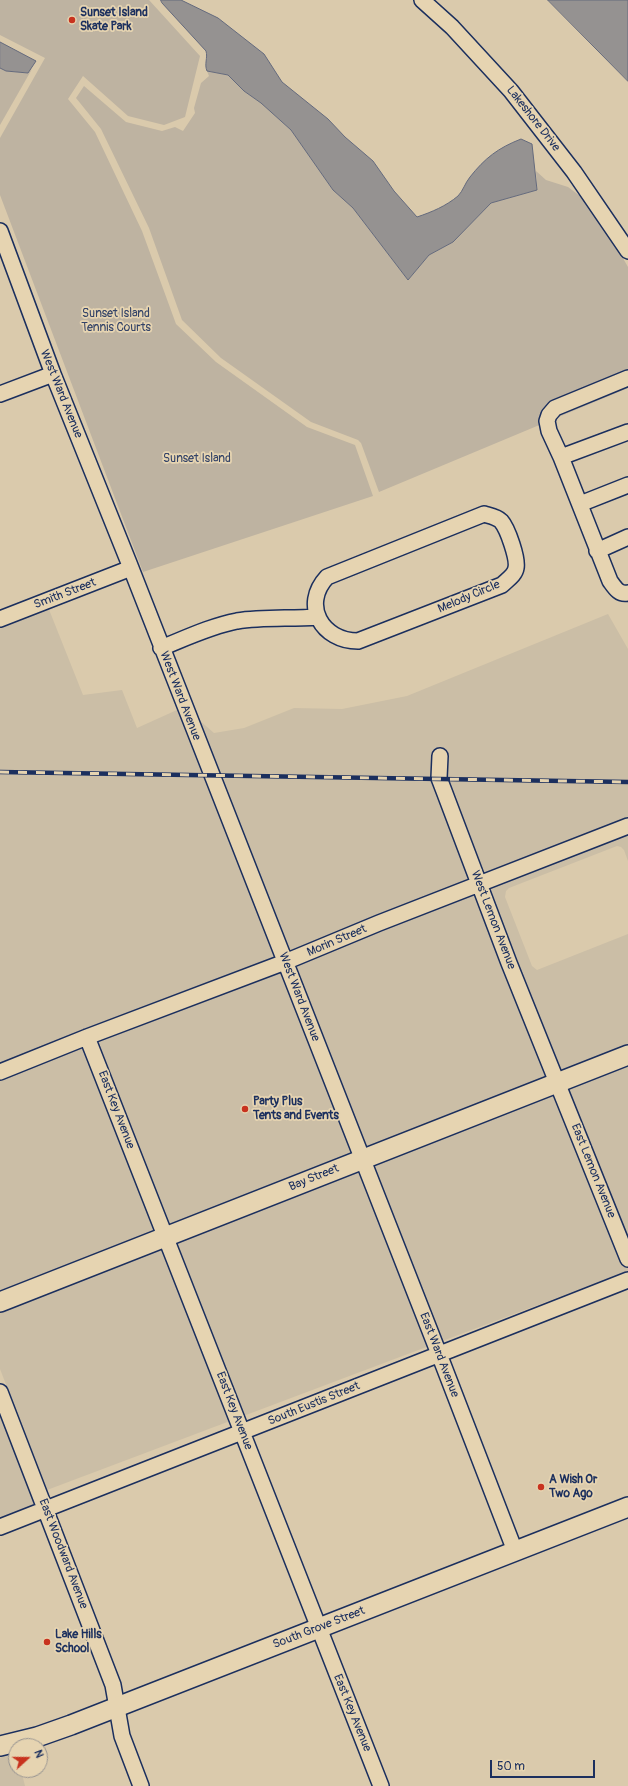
<!DOCTYPE html>
<html>
<head>
<meta charset="utf-8">
<style>
	body { margin:0 }
	#map { position:relative; width:628px; height:1786px; overflow:hidden; background:#dacaac; font-family:Pangolin,sans-serif }
	canvas { display:block }
	.north { position:absolute; left:8px; top:1738px; width:40px; height:40px; box-sizing:border-box; background:#e6d4b1; border:1px solid #959290; border-radius:50%; rotate:69deg; font-size:11px; font-weight:700; line-height:16px; text-align:center; color:#1b2f5e }
	.north::after { content:''; display:block; margin:auto; width:14px; height:18px; background:#c8321e; clip-path:polygon(50% 0,100% 100%,50% 72%,0 100%) }
	.scale { position:absolute; left:490px; top:1760px; width:105px; height:18px; box-sizing:border-box; border:2px solid #1b2f5e; border-top:0; padding-left:5px; font-size:12px; line-height:14px; white-space:nowrap; color:#1b2f5e; -webkit-text-stroke:3px #e6d4b1; paint-order:stroke }
</style>
</head>
<body>
<div id="map">
<canvas width="628" height="1786"></canvas>
<div class="north">N</div>
<div class="scale">50 m</div>
</div>
<script>
const g = document.querySelector('canvas').getContext('2d');
g.lineJoin = 'round';
function fillPath(path, color) {
  g.fillStyle = color;
  g.fill(path, 'evenodd');
}
function trace(path, color, width, dash) {
  g.strokeStyle = color;
  g.lineWidth = width;
  g.lineCap = dash ? 'butt' : 'round';
  g.setLineDash(dash || []);
  g.stroke(path);
}
function drawText(font, color, halo, rows, align = 'center') {
  g.font = font + ' Pangolin,sans-serif';
  g.lineWidth = 3.5;
  g.setLineDash([]);
  g.textBaseline = 'middle';
  g.strokeStyle = halo;
  g.fillStyle = color;
  for (const [text, x, y, turn = 0] of rows) {
    g.save();
    g.translate(x, y);
    g.rotate((+turn || 0) * Math.PI / 180);
    g.textAlign = isNaN(turn) ? turn : align;
    if (halo) g.strokeText(text, 0, 0);
    g.fillText(text, 0, 0);
    g.restore();
  }
}
fillPath(new Path2D(`
	M 48,607 L 83,695 L 122,690 L 137,728 L 188,705 L 199,720 L 214,733 L 244,728 L 294,708 L 342,709 L 407,696 L 608,614 L 628,649 L 628,861 L 624,850 L 621,847 L 617,846 L 509,888 L 506,891 L 505,897 L 532,966 L 537,970 L 628,934 L 628,1047 L 0,1294 L 0,625 Z
	M 628,1063 L 628,1271 L 47,1490 L 0,1369 L 0,1310 Z
	M 0,1415 L 39,1514 L 0,1528 Z
	M 15,1751 L 16,1770 L 21,1770 L 25,1786 L 0,1786 L 0,1758 L 10,1752 Z`), '#cbbea6');
fillPath(new Path2D(`
	M 0,0 L 149,0 L 200,56 L 185,117 L 164,125 L 128,116 L 83,76 L 68,99 L 95,132 L 142,231 L 176,324 L 216,362 L 307,427 L 355,445 L 373,496 L 143,572 L 0,195 L 0,138 L 45,58 L 0,35 Z
	M 0,68 L 6,71 L 28,73 L 32,69 L 0,125 Z
	M 207,71 L 228,75 L 244,91 L 261,103 L 291,130 L 333,190 L 353,208 L 408,280 L 429,255 L 453,242 L 491,203 L 537,190 L 536,171 L 546,180 L 568,187 L 584,199 L 616,246 L 628,267 L 628,388 L 379,492 L 361,443 L 358,440 L 311,422 L 221,358 L 182,320 L 149,228 L 101,129 L 76,98 L 84,86 L 126,122 L 162,131 L 175,127 L 183,131 L 195,113 L 194,108 L 201,83 L 209,76 Z`), '#beb3a1');
const water = new Path2D(`
	M 161,0 L 181,0 L 218,18 L 264,54 L 282,82 L 328,119 L 345,137 L 373,161 L 394,191 L 417,217 C 432,212 446,206 458,196 C 463,191 465,183 470,177 C 485,158 498,148 521,139 L 532,144 L 537,190 L 491,203 L 453,242 L 429,255 L 408,280 L 353,208 L 333,190 L 291,130 L 261,103 L 244,91 L 228,75 L 207,71 C 204,64 208,58 206,51 L 162,3 Z
	M 548,0 L 628,0 L 628,81 Z
	M 0,42 L 36,61 L 28,73 L 6,71 L 0,68 Z`);
fillPath(water, '#959291');
trace(water, '#646a7d', 1);
const minor = new Path2D(`
	M 422,0 L 452,27 L 511,91 L 574,172 L 628,251
	M 0,231 L 53,374 L 129,563 L 439,1354 L 515,1551
	M 628,378 L 555,408 L 549,415 L 547,421 L 549,431 L 561,457 L 610,581 C 615,588 619,595 628,593
	M 0,394 L 53,374
	M 561,457 L 628,432
	M 580,504 L 628,485
	M 484,514 C 491,516 497,517 501,521 C 508,529 518,559 516,568 C 515,575 507,580 502,585 L 358,641 C 322,641 301,605 327,577 Z
	M 597,551 L 628,537
	M 0,619 L 131,568
	M 161,648 C 186,638 211,626 237,621 C 263,617 290,619 317,617
	M 440,756 L 439,778 L 444,791 L 509,963 L 628,1259
	M 87,1037 L 381,1786
	M 0,1072 L 87,1037 L 285,962 L 379,923 L 628,826
	M 0,1392 L 113,1685 L 122,1736 L 141,1786
	M 0,1527 L 628,1280`);
const major = new Path2D(`
	M 0,1302 L 628,1055
	M 0,1746 L 37,1737 L 71,1725 L 628,1507`);
trace(minor, '#1b2f5e', 18);
trace(major, '#1b2f5e', 22);
trace(minor, '#e6d4b1', 15);
trace(major, '#e6d4b1', 19);
const rail = new Path2D(`
	M 0,772 L 628,782`);
trace(rail, '#1b2f5e', 4.5);
trace(rail, '#e6d4b1', 3, [9]);
for (const [x, y, r, color] of [
	[72,20,4,"#c8321e"],
	[245,1109,4,"#c8321e"],
	[541,1487,4,"#c8321e"],
	[47,1642,4,"#c8321e"]
]) {
  const dot = new Path2D();
  dot.arc(x, y, r, 0, 2 * Math.PI);
  g.fillStyle = color;
  g.fill(dot);
  trace(dot, '#e6d4b1', 1.5);
}
drawText('bold 12px', '#1b2f5e', '#e6d4b1', [
	["Sunset Island",80,13],
	["Skate Park",80,27],
	["Party Plus",253,1102],
	["Tents and Events",253,1116],
	["A Wish Or",549,1480],
	["Two Ago",549,1494],
	["Lake Hills",55,1635],
	["School",55,1649]
], 'left');
drawText('12px', '#1b2f5e', '#e6d4b1', [
	["Lakeshore Drive",533,119,52],
	["West Ward Avenue",61,394,68],
	["Smith Street",65,594,-21],
	["Melody Circle",469,597,-23],
	["West Ward Avenue",180,696,69],
	["West Lemon Avenue",493,920,69],
	["Morin Street",337,941,-23],
	["West Ward Avenue",299,997,69],
	["East Key Avenue",116,1110,69],
	["East Lemon Avenue",593,1171,68],
	["Bay Street",314,1178,-22],
	["East Ward Avenue",439,1355,69],
	["South Eustis Street",314,1404,-22],
	["East Key Avenue",234,1411,69],
	["East Woodward Avenue",63,1554,69],
	["South Grove Street",319,1628,-21],
	["East Key Avenue",352,1713,68]
]);
drawText('12px', '#334368', '#e6d4b1', [
	["Sunset Island",116,314],
	["Tennis Courts",116,328],
	["Sunset Island",197,459]
]);
</script>
</body>
</html>
